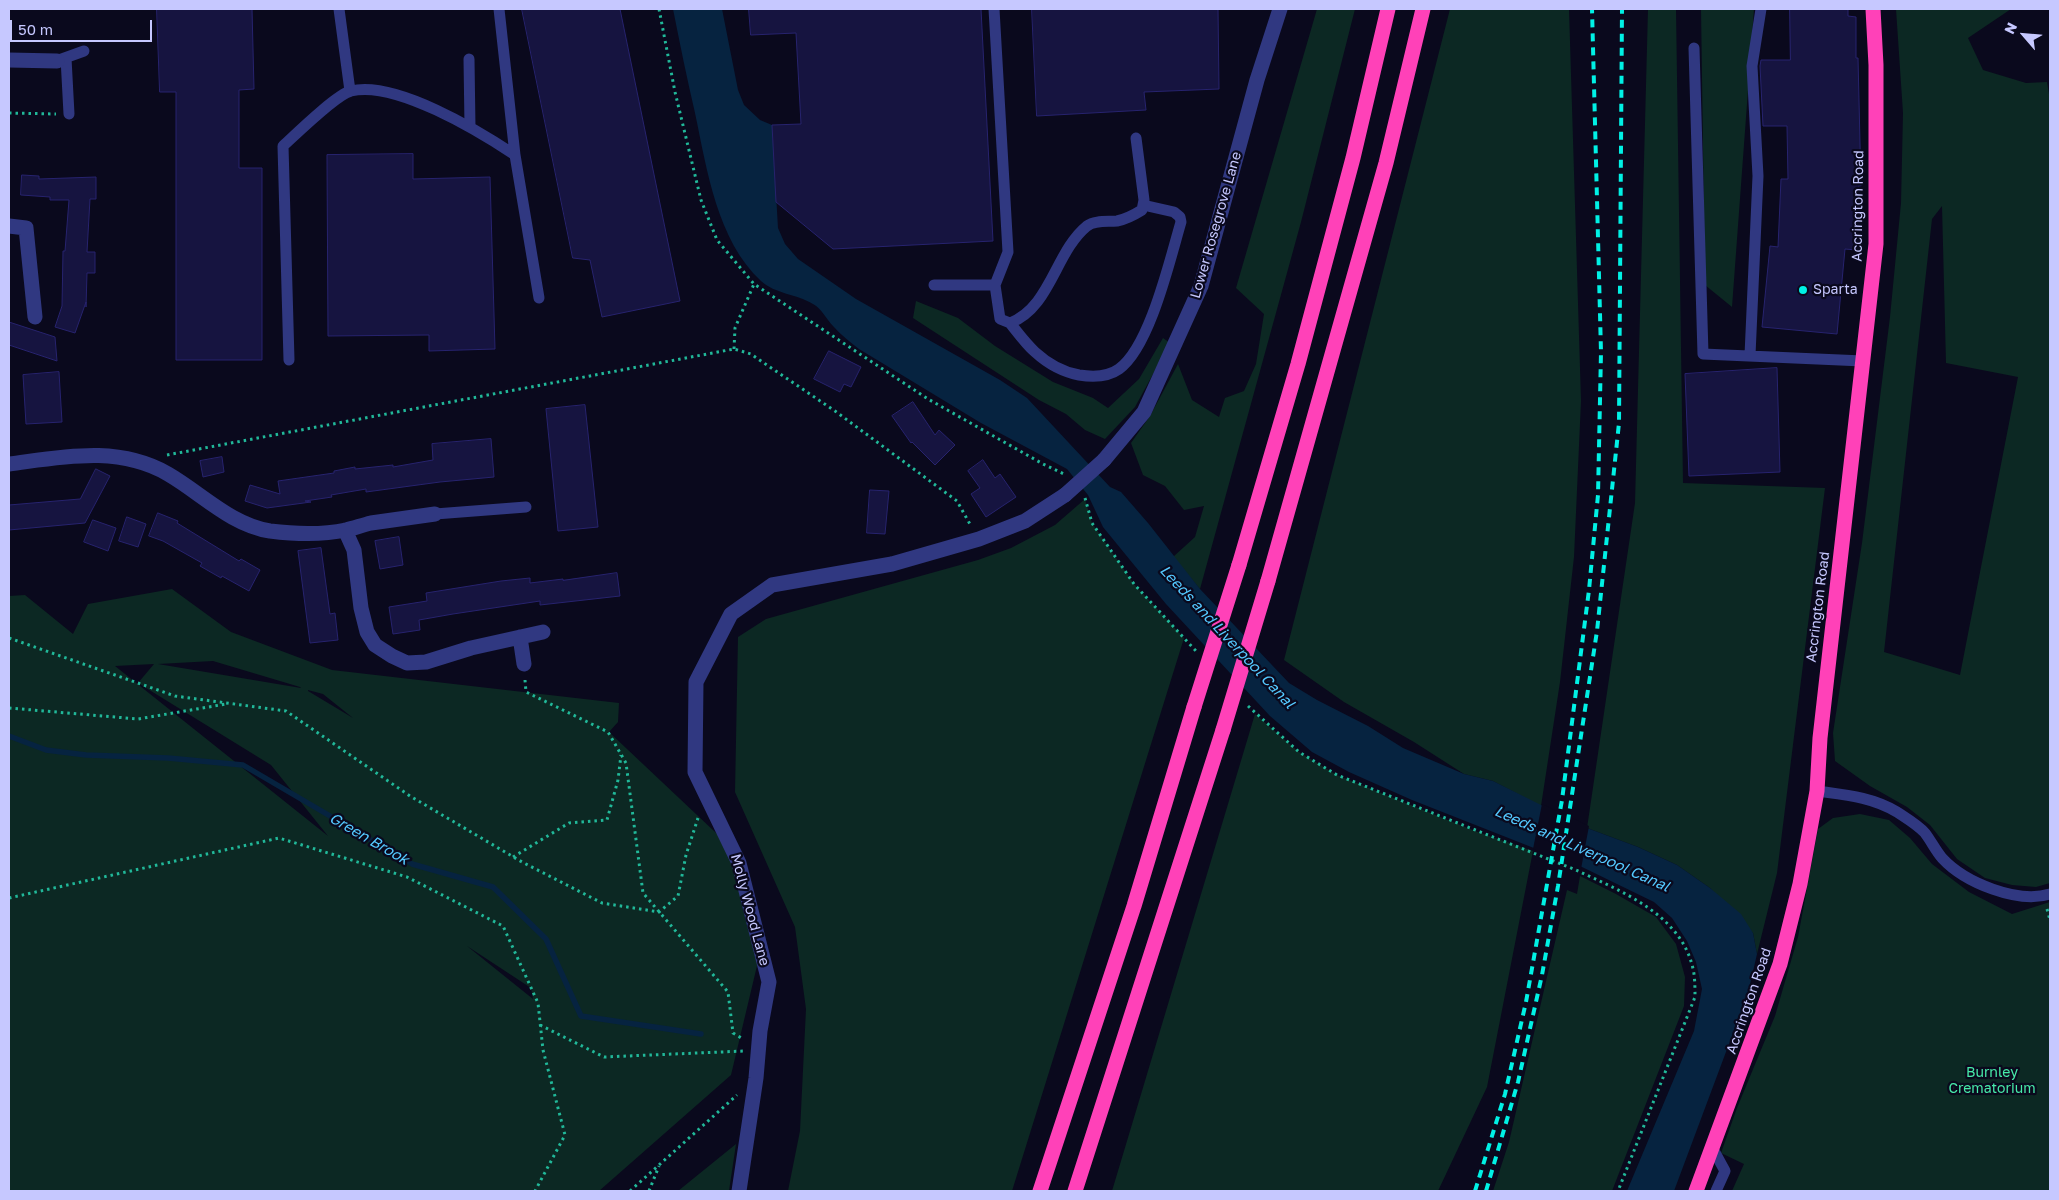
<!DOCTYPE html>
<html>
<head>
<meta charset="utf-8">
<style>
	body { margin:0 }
	#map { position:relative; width:2059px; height:1200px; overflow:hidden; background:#0a091d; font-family:"Golos Text",sans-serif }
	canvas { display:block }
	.frame { position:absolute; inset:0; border:10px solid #c6c8ff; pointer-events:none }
	.north { position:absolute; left:1999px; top:10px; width:50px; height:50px; -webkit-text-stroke:4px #0a091d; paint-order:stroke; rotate:297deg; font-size:14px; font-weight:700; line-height:20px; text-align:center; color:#c6c8ff }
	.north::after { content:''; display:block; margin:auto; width:18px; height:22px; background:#c6c8ff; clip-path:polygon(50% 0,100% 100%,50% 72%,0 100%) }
	.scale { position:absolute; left:10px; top:20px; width:142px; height:22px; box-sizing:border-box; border:2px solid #c6c8ff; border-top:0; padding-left:6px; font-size:15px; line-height:18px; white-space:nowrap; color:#c6c8ff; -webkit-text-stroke:4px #0a091d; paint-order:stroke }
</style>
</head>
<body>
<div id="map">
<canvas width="2059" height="1200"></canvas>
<div class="frame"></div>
<div class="north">N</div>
<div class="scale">50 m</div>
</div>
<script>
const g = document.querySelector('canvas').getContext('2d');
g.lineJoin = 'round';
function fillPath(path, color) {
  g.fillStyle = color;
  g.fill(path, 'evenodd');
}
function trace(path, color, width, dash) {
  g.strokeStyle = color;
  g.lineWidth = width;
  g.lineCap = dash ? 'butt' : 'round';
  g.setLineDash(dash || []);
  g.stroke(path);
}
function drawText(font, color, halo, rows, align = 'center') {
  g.font = font + ' "Golos Text",sans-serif';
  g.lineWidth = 4.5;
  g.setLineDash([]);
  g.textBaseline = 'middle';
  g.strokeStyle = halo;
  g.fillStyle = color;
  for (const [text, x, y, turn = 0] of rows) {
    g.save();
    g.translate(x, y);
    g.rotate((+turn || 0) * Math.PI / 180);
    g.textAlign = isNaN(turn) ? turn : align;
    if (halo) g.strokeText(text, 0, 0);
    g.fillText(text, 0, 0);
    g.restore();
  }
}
fillPath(new Path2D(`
	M 1317,9 L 1355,9 L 1301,222 L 1200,589 L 1173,557 L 1195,537 L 1204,506 L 1184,510 L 1165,486 L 1143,475 L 1131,443 L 1150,416 L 1178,364 L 1192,400 L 1219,417 L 1225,398 L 1244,391 L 1256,364 L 1264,314 L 1236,288 Z
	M 1450,9 L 1569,9 L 1581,401 L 1574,557 L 1560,682 L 1541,806 L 1493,781 L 1464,774 L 1414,742 L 1344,702 L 1284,660 Z
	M 1648,9 L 1676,9 L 1683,483 L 1825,488 L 1777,873 L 1757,954 L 1753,933 L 1710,888 L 1677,865 L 1638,847 L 1587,828 L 1635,503 Z
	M 1701,9 L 1754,9 L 1732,307 L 1705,285 Z
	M 1896,9 L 2011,9 L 1968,38 L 1983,70 L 2026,83 L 2047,82 L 2050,100 L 2050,883 L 2036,887 L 2012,885 L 1985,878 L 1957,859 L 1930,825 L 1907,807 L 1870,786 L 1835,761 L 1833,733 L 1862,543 L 1890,317 L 1901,203 L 1903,113 ZM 1942,206 L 1946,363 L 2018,377 L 1960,675 L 1884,652 L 1932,219 Z
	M 916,301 L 958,318 L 995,346 L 1053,382 L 1093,398 L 1108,408 L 1139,379 L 1163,338 L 1170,343 L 1135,407 L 1105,439 L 1085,430 L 1066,414 L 1039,400 L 913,318 Z
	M 1085,499 L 1092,523 L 1134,584 L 1184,638 L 1012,1191 L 788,1191 L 800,1131 L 806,1009 L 795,927 L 735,792 L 738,637 L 766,619 L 978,560 L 1011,548 L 1055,525 Z
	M 172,589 L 231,632 L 332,670 L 619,703 L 618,722 L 609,732 L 732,848 L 761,949 L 731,1075 L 599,1191 L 9,1191 L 9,596 L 25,595 L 73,634 L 88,604 ZM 213,661 L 300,687 L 301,688 L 158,664 ZM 154,664 L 138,683 L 271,765 L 328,836 L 115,666 ZM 308,690 L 323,694 L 353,718 L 308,691 ZM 467,946 L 531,988 L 533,999 Z
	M 1255,714 L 1299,752 L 1337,775 L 1475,831 L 1533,851 L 1487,1087 L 1438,1191 L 1112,1191 Z
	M 1860,814 L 1889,820 L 1910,838 L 1932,864 L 1969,892 L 2012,914 L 2050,902 L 2050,1191 L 1732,1191 L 1744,1164 L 1721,1153 L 1737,1108 L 1775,1016 L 1798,937 L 1818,829 L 1833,818 Z
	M 1580,876 L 1616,894 L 1656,917 L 1676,944 L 1685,977 L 1684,1006 L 1612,1191 L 1493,1191 L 1509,1142 L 1567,890 L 1577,894 Z
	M 736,1144 L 729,1191 L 678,1191 Z`), '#0c2823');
fillPath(new Path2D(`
	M 673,9 L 722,9 L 738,90 L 744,105 L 760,120 L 772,125 L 778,228 L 785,244 L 798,259 L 856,299 L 1000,380 L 1027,398 L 1110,487 L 1121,492 L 1148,523 L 1200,589 L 1289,683 L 1317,700 L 1368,726 L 1403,748 L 1464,774 L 1493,781 L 1587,828 L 1638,847 L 1677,865 L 1710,888 L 1741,914 L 1753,933 L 1757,954 L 1748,993 L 1674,1191 L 1627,1191 L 1694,1031 L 1702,989 L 1696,962 L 1687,941 L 1672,918 L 1654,902 L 1582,867 L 1412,800 L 1349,772 L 1312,752 L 1270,716 L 1166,604 L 1103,527 L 1088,495 L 1067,469 L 981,423 L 859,349 C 850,342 841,335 833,326 C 826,319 822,309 813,304 C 797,294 775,294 761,281 C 717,240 707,170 695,113 C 687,79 680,44 673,9 Z`), '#062340');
fillPath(new Path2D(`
	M 1542,804 L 1589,826 L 1581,869 L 1533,849 Z`), '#0a091d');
trace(new Path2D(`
	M 9,736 L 46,750 L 86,755 L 168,758 L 243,765 L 412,864 L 493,887 L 546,939 L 581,1016 L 701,1034`), '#062340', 5.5);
const building = new Path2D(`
	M 157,9 L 252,9 L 254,89 L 239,90 L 239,168 L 262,168 L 262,360 L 176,360 L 176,92 L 160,92 Z
	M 522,9 L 620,9 L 680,301 L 602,317 L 590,260 L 573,258 Z
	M 749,9 L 981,9 L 993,241 L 833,249 L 776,202 L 772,125 L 801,124 L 796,33 L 751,35 Z
	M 1032,9 L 1218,9 L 1219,89 L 1144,92 L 1146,110 L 1037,116 Z
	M 1790,9 L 1848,9 L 1848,16 L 1856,17 L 1856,58 L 1858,58 L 1861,186 L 1859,185 L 1856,250 L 1845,249 L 1837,334 L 1762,327 L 1770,246 L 1778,247 L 1781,179 L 1788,179 L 1787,126 L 1763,126 L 1760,66 L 1761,60 L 1790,60 Z
	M 413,154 L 413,179 L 490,177 L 495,349 L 429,351 L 429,335 L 328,336 L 327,155 Z
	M 22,175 L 39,176 L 39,179 L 96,177 L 96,199 L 90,199 L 87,252 L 95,252 L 95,273 L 87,273 L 86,307 L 86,302 L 75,333 L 55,327 L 62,306 L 63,251 L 65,251 L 69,200 L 50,200 L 50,197 L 21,195 Z
	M 9,322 L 55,337 L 57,361 L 9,345 Z
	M 829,351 L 861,367 L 851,387 L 844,384 L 840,392 L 814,379 Z
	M 1777,368 L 1780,472 L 1689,476 L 1685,374 Z
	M 59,372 L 62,422 L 26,424 L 23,375 Z
	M 913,402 L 935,435 L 939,430 L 955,445 L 935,465 L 912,442 L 911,443 L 892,416 Z
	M 585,405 L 598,527 L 558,531 L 546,409 Z
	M 491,439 L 494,477 L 440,482 L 366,492 L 366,489 L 331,495 L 332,497 L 305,501 L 311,502 L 267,508 L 245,501 L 250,485 L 280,494 L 278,481 L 334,473 L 334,471 L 355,467 L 355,469 L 393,465 L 393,467 L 433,460 L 432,444 Z
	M 222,457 L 224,472 L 203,477 L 200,461 Z
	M 983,460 L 995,478 L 1000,474 L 1016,497 L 986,517 L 971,494 L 980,488 L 968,471 Z
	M 96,469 L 110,476 L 85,523 L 9,530 L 9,505 L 80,499 Z
	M 870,490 L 889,491 L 885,534 L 867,533 Z
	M 158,513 L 178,521 L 177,523 L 239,561 L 241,559 L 260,570 L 249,591 L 222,576 L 221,578 L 200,566 L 202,563 L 163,541 L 149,536 Z
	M 127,517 L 146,524 L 138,547 L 119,541 Z
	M 93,520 L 116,528 L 108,551 L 84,542 Z
	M 399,537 L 403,565 L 380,569 L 375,541 Z
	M 321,548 L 330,614 L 335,613 L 338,640 L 310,643 L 298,551 Z
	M 617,573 L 620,596 L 540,605 L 540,601 L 453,614 L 419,620 L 420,630 L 393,634 L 389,607 L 427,601 L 426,593 L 501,581 L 530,578 L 530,583 L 563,579 L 563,580 Z`);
fillPath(building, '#161440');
trace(building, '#27236e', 1);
trace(new Path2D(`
	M 659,9 L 675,92 L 701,200 L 717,240 L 754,284 L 928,399 L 1043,464 L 1064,474
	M 9,113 L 56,114
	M 734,349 L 735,328 L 754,284
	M 167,455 L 734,349 L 751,354 L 761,361 L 835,411 L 957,501 L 971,526
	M 1085,498 L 1092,523 L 1134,584 L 1196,651
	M 9,638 L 175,696 L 286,711 L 410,796 L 522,862 L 602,903 L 659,912 L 678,896 L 686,855 L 698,818
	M 525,680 L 526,692 L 608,732 L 626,763 L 643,893 L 728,992 L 733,1033 L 743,1039
	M 1248,706 L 1299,752 L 1337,775 L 1576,870 C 1623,892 1685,916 1694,974 C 1695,982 1695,990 1695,997 L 1618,1191
	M 9,708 L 138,719 L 226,704
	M 513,857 L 569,823 L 607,820 L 618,780 L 621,755
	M 9,898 L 279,838 L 407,877 L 503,926 L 538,1003 L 543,1050 L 565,1135 L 535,1191
	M 2047,909 L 2050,920
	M 540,1025 L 604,1057 L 744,1051
	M 630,1191 L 737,1095
	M 649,1191 L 659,1166`), '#21b899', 3, [2.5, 4]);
trace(new Path2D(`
	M 339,9 L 350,91
	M 499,9 L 515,155
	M 1694,48 L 1703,354 L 1863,361
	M 66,58 L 69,114
	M 469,59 L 470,127
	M 59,60 L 84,51
	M 934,285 L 995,285 L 1008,252 L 994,9
	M 995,285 L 1000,319 L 1010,323 C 1051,307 1055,252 1087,226 C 1095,220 1108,222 1117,221 C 1127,219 1134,215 1142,210 L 1144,200 L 1136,138
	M 1010,323 C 1018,333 1026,344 1035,352 C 1047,363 1063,372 1079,375 C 1092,377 1108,377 1119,369 C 1150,347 1170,259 1181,222 L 1180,217 L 1174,212 L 1143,205
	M 1750,355 L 1758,176 L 1752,66 L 1761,9
	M 289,360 L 283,146 C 296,134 337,94 351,91 C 395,80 479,131 515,155 L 539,298
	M 435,514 L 526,507
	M 1817,791 C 1846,795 1872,797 1897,812 C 1906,818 1918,825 1925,833 C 1931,841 1936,851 1942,858 C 1965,883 2018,904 2050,894
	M 1713,1149 L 1725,1171 L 1716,1191`), '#303881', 11);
trace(new Path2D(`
	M 9,60 L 57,61
	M 9,226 L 26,228 L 35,317
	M 1104,460 L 1144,412 L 1201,286 L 1257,80 L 1280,9
	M 9,464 C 63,457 118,445 168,474 C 201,493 231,525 270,531 C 294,534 322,535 346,530 C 354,528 363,525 371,523 C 393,520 414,517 435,514
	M 345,530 L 354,550 L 361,608 L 367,632 L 375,645 L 392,656 L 407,663 L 426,662 L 471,648 L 543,632
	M 520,637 L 524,664
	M 739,1191 L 756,1078 L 760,1031 L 769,982 L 739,863 L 695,772 L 696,682 L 731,614 L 772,585 L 892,564 L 979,539 L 1025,521 L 1065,495`), '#303881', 15);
trace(new Path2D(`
	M 1239,565 L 1298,364 L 1353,158 L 1388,9
	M 1268,581 L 1386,163 L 1423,9
	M 1040,1191 L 1134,906 L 1194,707
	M 1075,1191 L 1223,730
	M 1696,1191 L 1780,964 L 1800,884 L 1817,791 L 1820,738 L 1876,244 L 1876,65 L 1873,9`), '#ff41b8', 15);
trace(new Path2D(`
	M 1475,1191 L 1505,1094 L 1526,1002 L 1562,800 L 1589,590 L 1598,495 L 1601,352 L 1592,9
	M 1486,1191 L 1518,1082 L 1542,975 L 1558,886 L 1597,631 L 1619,423 L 1622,9`), '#00f1e5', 4, [8, 6]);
trace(new Path2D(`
	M 1065,495 L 1104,460`), '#303881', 15);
trace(new Path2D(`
	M 1194,707 L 1239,565
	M 1223,730 L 1268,581`), '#ff41b8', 15);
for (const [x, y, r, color] of [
	[1803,290,5,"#00f1e5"]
]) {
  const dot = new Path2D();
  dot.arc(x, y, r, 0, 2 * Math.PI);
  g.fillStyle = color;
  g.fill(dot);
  trace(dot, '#0a091d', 2);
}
drawText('14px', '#c6c8ff', '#0a091d', [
	["Accrington Road",1858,206,-89],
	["Lower Rosegrove Lane",1216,225,-74],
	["Accrington Road",1818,607,-83],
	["Molly Wood Lane",750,910,75],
	["Accrington Road",1749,1001,-71]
]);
drawText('14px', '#c6c8ff', '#0a091d', [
	["Sparta",1813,290]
], 'left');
drawText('14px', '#47eaa9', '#0a091d', [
	["Burnley",1992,1073],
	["Crematorium",1992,1089]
]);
drawText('italic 15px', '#54c9ff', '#0a091d', [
	["Leeds and Liverpool Canal",1227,637,47],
	["Green Brook",369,839,30],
	["Leeds and Liverpool Canal",1582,849,24]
]);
</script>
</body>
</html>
